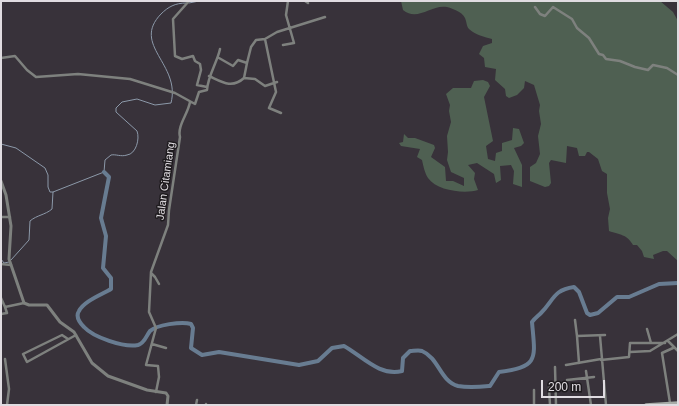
<!DOCTYPE html>
<html>
<head>
<meta charset="utf-8">
<style>
	body { margin:0 }
	#map { position:relative; width:679px; height:406px; overflow:hidden; background:#38323a; font-family:Helvetica,sans-serif }
	canvas { display:block }
	.frame { position:absolute; inset:0; border:2px solid #e0dce1; pointer-events:none }
	.scale { position:absolute; left:541px; top:380px; width:64px; height:18px; box-sizing:border-box; border:2px solid #e0dce1; border-top:0; padding-left:5px; font-size:12px; line-height:14px; white-space:nowrap; color:#e0dce1; -webkit-text-stroke:3px #1e1b1e; paint-order:stroke }
</style>
</head>
<body>
<div id="map">
<canvas width="679" height="406"></canvas>
<div class="frame"></div>
<div class="scale">200 m</div>
</div>
<script>
const g = document.querySelector('canvas').getContext('2d');
g.lineJoin = 'round';
function fillPath(path, color) {
  g.fillStyle = color;
  g.fill(path, 'evenodd');
}
function trace(path, color, width, dash) {
  g.strokeStyle = color;
  g.lineWidth = width;
  g.lineCap = dash ? 'butt' : 'round';
  g.setLineDash(dash || []);
  g.stroke(path);
}
function drawText(font, color, halo, rows, align = 'center') {
  g.font = font + ' Helvetica,sans-serif';
  g.lineWidth = 3;
  g.setLineDash([]);
  g.textBaseline = 'middle';
  g.strokeStyle = halo;
  g.fillStyle = color;
  for (const [text, x, y, turn = 0] of rows) {
    g.save();
    g.translate(x, y);
    g.rotate((+turn || 0) * Math.PI / 180);
    g.textAlign = isNaN(turn) ? turn : align;
    if (halo) g.strokeText(text, 0, 0);
    g.fillText(text, 0, 0);
    g.restore();
  }
}
fillPath(new Path2D(`
	M 401,1 L 660,1 L 673,12 L 678,21 L 678,261 L 667,251 L 663,251 L 653,255 L 654,259 L 644,257 L 642,251 L 637,245 L 633,245 C 627,234 620,235 609,231 L 608,218 L 610,209 L 607,193 L 607,174 L 602,171 L 598,159 L 589,152 L 587,152 L 585,156 L 579,156 L 577,148 L 567,146 L 566,163 L 551,160 L 549,163 L 551,183 L 549,186 L 545,187 L 530,181 L 530,167 L 536,163 L 540,154 L 538,136 L 541,124 L 539,111 L 540,105 L 534,85 L 525,81 L 524,88 L 517,95 L 509,98 L 506,96 L 505,89 L 495,80 L 496,69 L 485,67 L 484,58 L 479,54 L 483,46 L 492,43 L 492,39 C 485,37 475,35 469,29 C 467,27 467,25 466,21 C 465,13 454,9 447,7 C 431,4 418,22 403,10 Z
	M 483,80 L 488,82 L 490,86 L 484,97 L 493,141 L 486,146 L 488,159 L 495,161 L 496,153 L 502,151 L 502,143 L 512,140 L 513,128 L 519,129 L 524,143 L 521,146 L 514,148 L 522,165 L 522,187 L 513,184 L 514,171 L 511,165 L 500,166 L 501,180 L 496,183 L 494,174 L 477,163 L 468,165 L 475,173 L 474,179 L 478,190 C 465,194 437,191 428,178 C 425,174 423,165 422,160 L 417,157 L 420,149 L 401,146 L 399,143 L 403,142 L 404,134 L 408,138 L 415,138 L 434,145 L 435,148 L 431,157 L 445,167 L 446,181 L 453,181 L 464,186 L 464,178 L 451,172 L 447,160 L 448,152 L 447,136 L 451,122 L 449,111 L 450,105 L 446,94 L 453,88 L 471,88 L 474,81 Z`), '#4f6052');
trace(new Path2D(`
	M 189,3 L 199,1
	M 1,144 L 16,148 L 45,168 L 48,175 L 48,187 L 50,192 L 53,192
	M 1,259 L 4,263 L 9,262
	M 11,260 L 29,240 L 30,221 C 37,215 45,215 52,209 L 53,192 L 104,172 L 105,160 L 111,155 C 116,154 121,157 127,155 C 136,154 140,139 137,131 L 116,112 L 116,108 L 122,102 L 137,99 L 155,105 L 171,103 C 181,64 131,45 161,14 C 168,7 175,3 186,3`), '#8c99a9', 1);
trace(new Path2D(`
	M 104,172 L 109,177 L 101,218 L 106,236 L 103,268 L 111,278 L 111,289 C 101,295 84,301 79,311 C 75,317 80,323 84,327 C 93,337 124,348 138,345 C 145,343 146,336 150,331 C 156,325 182,321 191,324 L 193,328 L 191,348 L 202,355 L 219,352 L 299,365 L 318,361 L 332,348 L 344,346 C 362,356 380,377 402,371 L 403,358 L 410,351 C 413,351 419,350 422,351 C 439,358 440,381 458,386 C 469,388 479,387 490,386 L 499,372 C 540,367 535,358 532,322 C 535,318 538,316 541,313 C 554,300 553,290 574,287 L 579,292 L 587,313 L 590,315 L 598,313 L 617,297 L 629,297 L 659,284 L 678,283`), '#687c91', 4);
trace(new Path2D(`
	M 189,1 L 173,19 L 175,56 L 182,59 L 193,56 L 195,61 L 200,64 L 201,70 L 197,85 L 207,87
	M 305,1 L 308,3
	M 535,7 L 540,14 L 545,16 L 553,7 L 572,19 L 577,28 L 589,38 L 599,54 L 603,55 L 606,59 L 620,61 L 635,67 L 648,70 L 653,65 L 667,68 L 678,75
	M 265,39 L 276,92 L 269,108 L 281,113
	M 283,45 L 294,43 L 286,15 L 288,1
	M 1,58 L 15,56 L 27,70 L 36,77 L 78,74 L 130,79 L 175,93 L 195,104 L 199,92 L 207,90 C 208,75 217,63 220,49
	M 219,58 L 233,66 L 238,60 L 247,63 L 244,78 L 255,79 L 265,86 L 277,82
	M 247,63 L 251,47 L 256,40 L 265,39 L 277,32 L 325,17
	M 209,76 C 222,82 232,89 244,78
	M 1,217 L 10,217
	M 1,264 L 11,265
	M 151,273 L 155,277 L 159,284
	M 1,298 L 5,307 L 24,303
	M 1,314 L 7,313 L 5,307
	M 575,320 L 577,336 L 605,335
	M 647,329 L 651,343
	M 577,336 L 579,363
	M 600,336 L 606,405
	M 68,339 L 62,335 L 23,354 L 27,362 L 76,335
	M 668,341 L 678,351
	M 152,344 L 166,348
	M 630,352 L 650,351 L 678,334
	M 5,359 L 9,389 L 7,405
	M 601,360 L 629,357 L 630,343 L 665,343
	M 566,365 L 601,359
	M 555,367 L 556,405
	M 586,371 L 591,405
	M 567,380 L 594,377
	M 156,392 L 159,377 L 158,366 L 146,365 L 156,328 L 149,312 L 151,272 L 168,225 L 169,210 L 180,137 C 177,126 188,114 190,102
	M 670,403 L 662,353 L 673,348
	M 196,405 L 197,400
	M 206,405 L 206,404
	M 534,405 L 534,390
	M 550,405 L 549,388 L 555,386`), '#7e817e', 2.5);
trace(new Path2D(`
	M 1,181 L 6,195 L 11,226 L 9,259 L 24,303 L 29,305 L 47,305 L 60,322 L 74,332 L 92,363 L 108,376 L 147,390 L 166,393 L 168,396 L 167,405`), '#7e817e', 3);
trace(new Path2D(`
	M 646,405 L 678,403`), '#a7aca7', 3.5);
drawText('11px', '#e0dce1', '#1e1b1e', [
	["Jalan Citamiang",166,181,-82]
]);
</script>
</body>
</html>
